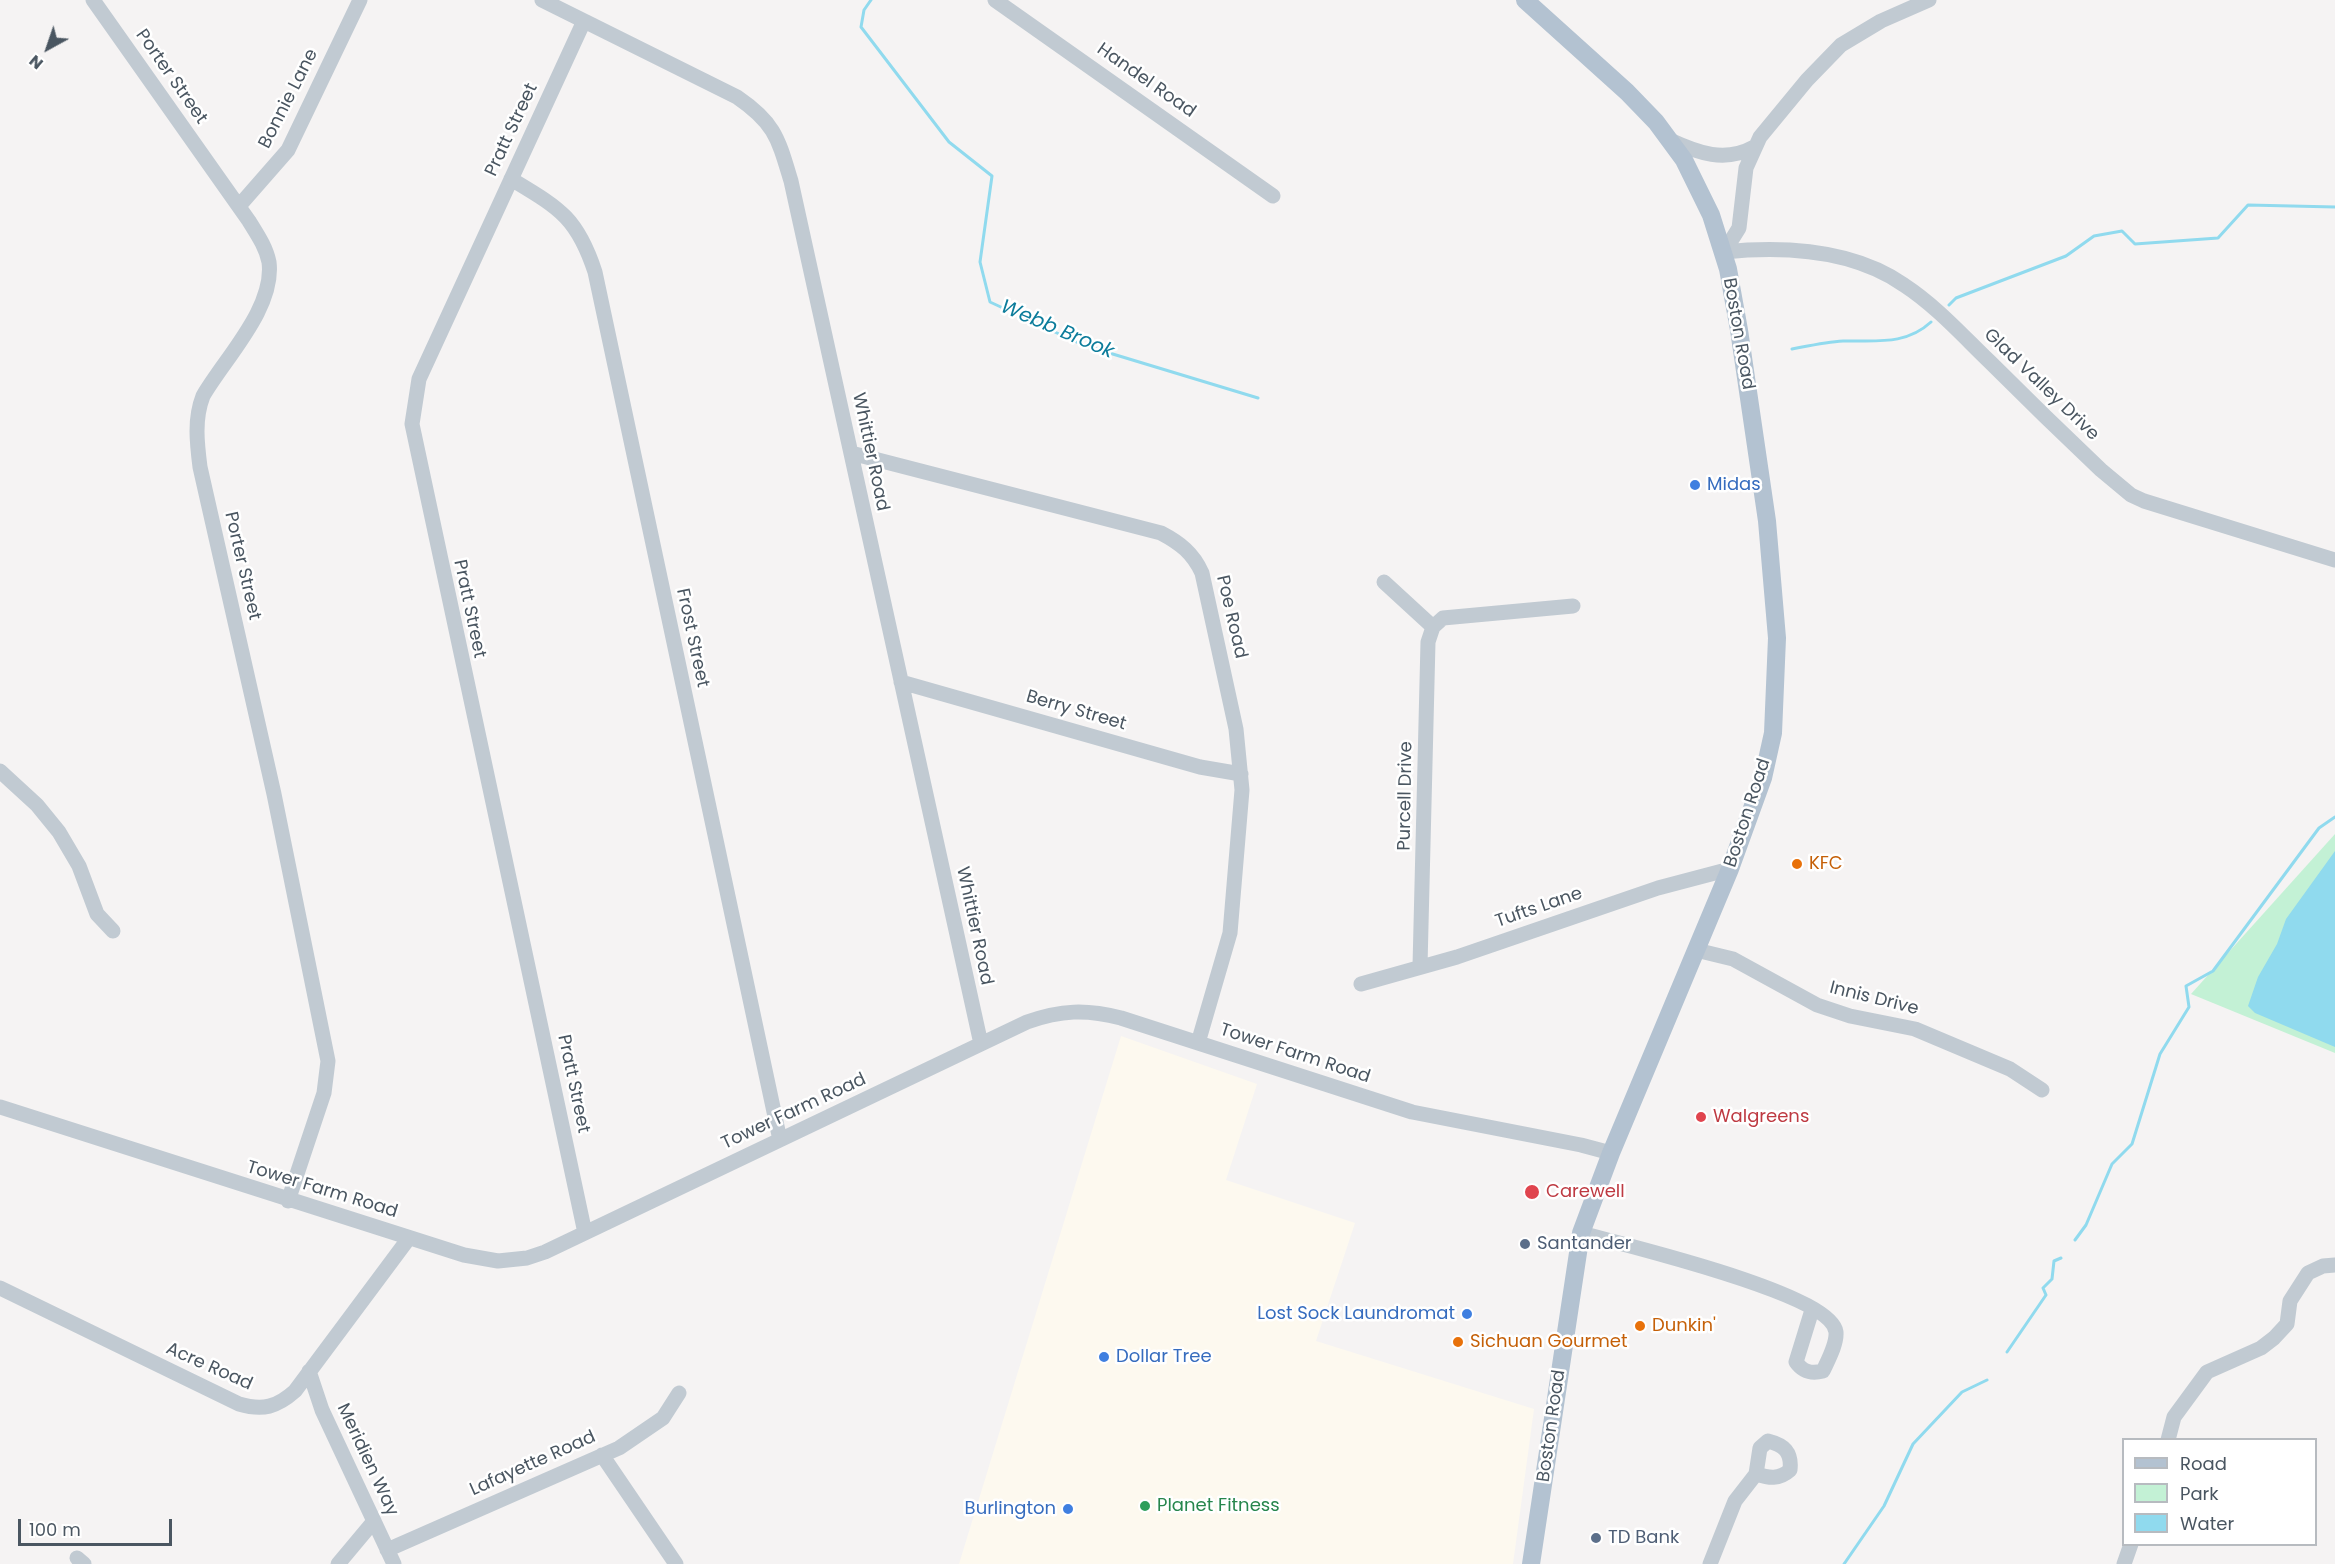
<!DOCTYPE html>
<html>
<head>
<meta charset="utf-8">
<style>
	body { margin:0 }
	#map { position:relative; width:2335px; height:1564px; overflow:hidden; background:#f5f3f3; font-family:Poppins,sans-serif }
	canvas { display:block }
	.legend { position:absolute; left:2122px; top:1438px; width:195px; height:108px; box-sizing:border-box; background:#fff; border:2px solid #b7bbc0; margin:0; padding:8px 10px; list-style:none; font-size:18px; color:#4a5661 }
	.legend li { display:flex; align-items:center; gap:12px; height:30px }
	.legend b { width:30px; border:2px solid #b7bbc0 }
	.north { position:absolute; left:18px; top:18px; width:60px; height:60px; -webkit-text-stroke:4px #fff; paint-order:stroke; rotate:220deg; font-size:16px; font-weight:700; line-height:24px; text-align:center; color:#4a5661 }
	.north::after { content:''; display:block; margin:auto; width:21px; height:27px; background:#4a5661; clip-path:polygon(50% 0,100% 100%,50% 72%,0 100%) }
	.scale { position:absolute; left:18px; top:1519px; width:154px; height:27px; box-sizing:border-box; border:3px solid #4a5661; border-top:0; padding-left:8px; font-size:18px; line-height:21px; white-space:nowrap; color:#4a5661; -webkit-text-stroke:4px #fff; paint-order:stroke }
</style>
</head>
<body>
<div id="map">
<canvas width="2335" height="1564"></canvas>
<ul class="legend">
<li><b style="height:8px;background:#b3c2d1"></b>Road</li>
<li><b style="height:16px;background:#c3f1d5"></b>Park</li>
<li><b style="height:16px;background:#90daee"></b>Water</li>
</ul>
<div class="north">N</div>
<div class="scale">100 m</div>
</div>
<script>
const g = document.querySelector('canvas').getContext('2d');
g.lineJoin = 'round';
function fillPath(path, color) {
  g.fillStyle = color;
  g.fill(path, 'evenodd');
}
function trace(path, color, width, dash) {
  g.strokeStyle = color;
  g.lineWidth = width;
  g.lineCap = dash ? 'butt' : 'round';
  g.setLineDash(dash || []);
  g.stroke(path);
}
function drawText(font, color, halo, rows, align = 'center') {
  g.font = font + ' Poppins,sans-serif';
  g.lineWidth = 5;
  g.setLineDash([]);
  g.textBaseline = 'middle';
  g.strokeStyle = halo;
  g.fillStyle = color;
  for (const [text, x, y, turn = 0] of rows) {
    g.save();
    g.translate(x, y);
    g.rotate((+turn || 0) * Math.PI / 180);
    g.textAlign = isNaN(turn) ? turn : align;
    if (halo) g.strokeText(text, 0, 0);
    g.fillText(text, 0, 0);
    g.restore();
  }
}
fillPath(new Path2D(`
	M 1121,1036 L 1257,1084 L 1226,1180 L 1355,1223 L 1316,1341 L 1534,1409 L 1513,1564 L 959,1564 Z`), '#fdf9ef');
fillPath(new Path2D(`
	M 2335,834 L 2335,1053 L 2191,994 Z`), '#c3f1d5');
fillPath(new Path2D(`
	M 2335,851 L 2335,1047 L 2255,1013 L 2248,1006 L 2258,977 L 2277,944 L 2286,919 Z`), '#90daee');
trace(new Path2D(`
	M 871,0 L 864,10 L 861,27 L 949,142 L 992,176 L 980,262 L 990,302 L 1083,345 L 1258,398
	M 1949,305 L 1956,298 L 2066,256 L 2094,236 L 2122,231 L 2135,244 L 2218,238 L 2248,205 L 2335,207
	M 1792,349 C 1808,346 1826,342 1843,341 C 1875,340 1905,346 1931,322
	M 2075,1240 L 2086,1225 L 2112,1164 L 2132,1144 L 2160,1054 L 2189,1007 L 2186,986 L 2213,971 L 2319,828 L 2335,817
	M 2007,1352 L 2046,1295 L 2043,1288 L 2052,1279 L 2054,1261 L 2061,1258
	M 1844,1564 L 1884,1506 L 1913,1444 L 1962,1392 L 1987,1380`), '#90daee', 3);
trace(new Path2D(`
	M 93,0 L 249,221 C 257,234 266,247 269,262 C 275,308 225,358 203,396 C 194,419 197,443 200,467 L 274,794 L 328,1061 L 324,1093 L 288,1201
	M 542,0 L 737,97 C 775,123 778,138 791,181 L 981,1044
	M 995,0 L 1273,196
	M 584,21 L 419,379 L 412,424 L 585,1233
	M 1670,140 C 1698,153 1725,163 1754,147
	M 511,179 C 559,208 577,217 595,272 L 780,1140
	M 239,206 L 288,150 L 360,0
	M 1724,252 C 1784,246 1852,249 1904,285 C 1936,306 1962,335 1989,361 C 2026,398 2063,434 2101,470 L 2131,495 L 2144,501 L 2335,560
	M 1724,252 L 1739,228 L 1746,168 L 1760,137 L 1807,80 L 1841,45 L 1881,21 L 1929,0
	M 851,453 L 1161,533 C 1180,543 1193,553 1202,573 L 1236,729 L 1242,790 L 1230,933 L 1198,1043
	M 1384,582 L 1433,627 L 1443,618 L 1573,606
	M 901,682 L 1200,767 L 1241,774
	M 0,771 L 37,805 L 59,832 L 79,866 L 97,914 L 113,931
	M 1696,950 L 1733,959 L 1817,1005 L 1850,1016 L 1915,1029 L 2010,1069 L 2042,1090
	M 1420,966 L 1428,642 L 1433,627
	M 1361,984 L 1457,957 L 1658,888 L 1730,869
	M 0,1107 L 464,1255 L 498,1261 L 527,1258 L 545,1252 L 1027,1022 C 1061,1010 1086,1009 1121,1018 L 1412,1112 L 1581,1145 L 1611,1153
	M 1581,1233 C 1620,1244 1831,1293 1836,1332 C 1837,1344 1828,1360 1823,1371 C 1811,1374 1803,1372 1796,1362 L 1812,1310
	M 0,1288 L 239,1404 C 263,1411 277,1407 295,1391 L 409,1238
	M 309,1371 L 322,1410 L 394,1564
	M 2168,1440 L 2174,1417 L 2207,1372 L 2261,1348 L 2274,1338 L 2287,1324 L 2290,1301 L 2308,1273 L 2323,1266 L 2335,1265
	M 1768,1441 C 1784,1445 1792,1452 1790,1470 C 1779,1480 1769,1478 1756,1474 L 1760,1448 Z
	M 602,1455 L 676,1564
	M 387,1550 L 619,1448 L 663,1418 L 679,1393
	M 77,1558 L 84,1564
	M 338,1564 L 374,1521
	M 1710,1564 L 1735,1501 L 1756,1474
	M 2124,1564 L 2131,1544`), '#c1cad2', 15);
trace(new Path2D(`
	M 1525,0 L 1627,92 L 1656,122 L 1684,160 L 1711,215 L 1728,269 L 1739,330 L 1767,521 L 1777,638 L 1773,733 L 1763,778 L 1730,869 L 1611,1153 L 1581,1233 L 1531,1564`), '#b3c2d1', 18);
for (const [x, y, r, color] of [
	[1695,485,6,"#3f7fe0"],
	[1797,864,6,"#e8710a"],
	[1701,1117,6,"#e0444e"],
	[1532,1192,8,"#e0444e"],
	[1525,1244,6,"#5c6f8a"],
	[1467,1314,6,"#3f7fe0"],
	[1640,1326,6,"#e8710a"],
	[1458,1342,6,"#e8710a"],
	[1104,1357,6,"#3f7fe0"],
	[1145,1506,6,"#2e9e5b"],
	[1068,1509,6,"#3f7fe0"],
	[1596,1538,6,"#5c6f8a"]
]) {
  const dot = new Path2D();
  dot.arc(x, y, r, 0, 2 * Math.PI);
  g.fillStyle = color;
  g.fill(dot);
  trace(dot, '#fff', 2);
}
drawText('18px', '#4a5661', '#fff', [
	["Porter Street",171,77,55],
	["Handel Road",1146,81,35],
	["Bonnie Lane",289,99,-63],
	["Pratt Street",512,130,-65],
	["Boston Road",1738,334,80],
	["Glad Valley Drive",2041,385,44],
	["Whittier Road",870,452,78],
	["Porter Street",242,566,77],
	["Pratt Street",469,609,78],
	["Poe Road",1231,617,77],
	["Frost Street",692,638,78],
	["Berry Street",1076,711,16],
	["Purcell Drive",1406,796,-89],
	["Boston Road",1748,813,-72],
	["Tufts Lane",1539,908,-19],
	["Whittier Road",974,926,78],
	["Innis Drive",1874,999,14],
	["Tower Farm Road",1295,1054,18],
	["Pratt Street",573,1084,78],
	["Tower Farm Road",794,1112,-25],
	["Tower Farm Road",322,1190,17],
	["Acre Road",209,1367,24],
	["Boston Road",1552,1426,-82],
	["Meridien Way",367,1460,65],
	["Lafayette Road",533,1464,-24]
]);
drawText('18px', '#366cbe', '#fff', [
	["Midas",1707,485],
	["Lost Sock Laundromat",1455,1314,"right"],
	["Dollar Tree",1116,1357],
	["Burlington",1056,1509,"right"]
], 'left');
drawText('18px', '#c56008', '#fff', [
	["KFC",1809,864],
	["Dunkin'",1652,1326],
	["Sichuan Gourmet",1470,1342]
], 'left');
drawText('18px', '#be3a42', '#fff', [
	["Walgreens",1713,1117],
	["Carewell",1546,1192]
], 'left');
drawText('18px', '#4e5e75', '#fff', [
	["Santander",1537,1244],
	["TD Bank",1608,1538]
], 'left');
drawText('18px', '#27864d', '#fff', [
	["Planet Fitness",1157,1506]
], 'left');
drawText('italic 20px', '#0c7c9b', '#fff', [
	["Webb Brook",1057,330,23]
]);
</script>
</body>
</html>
